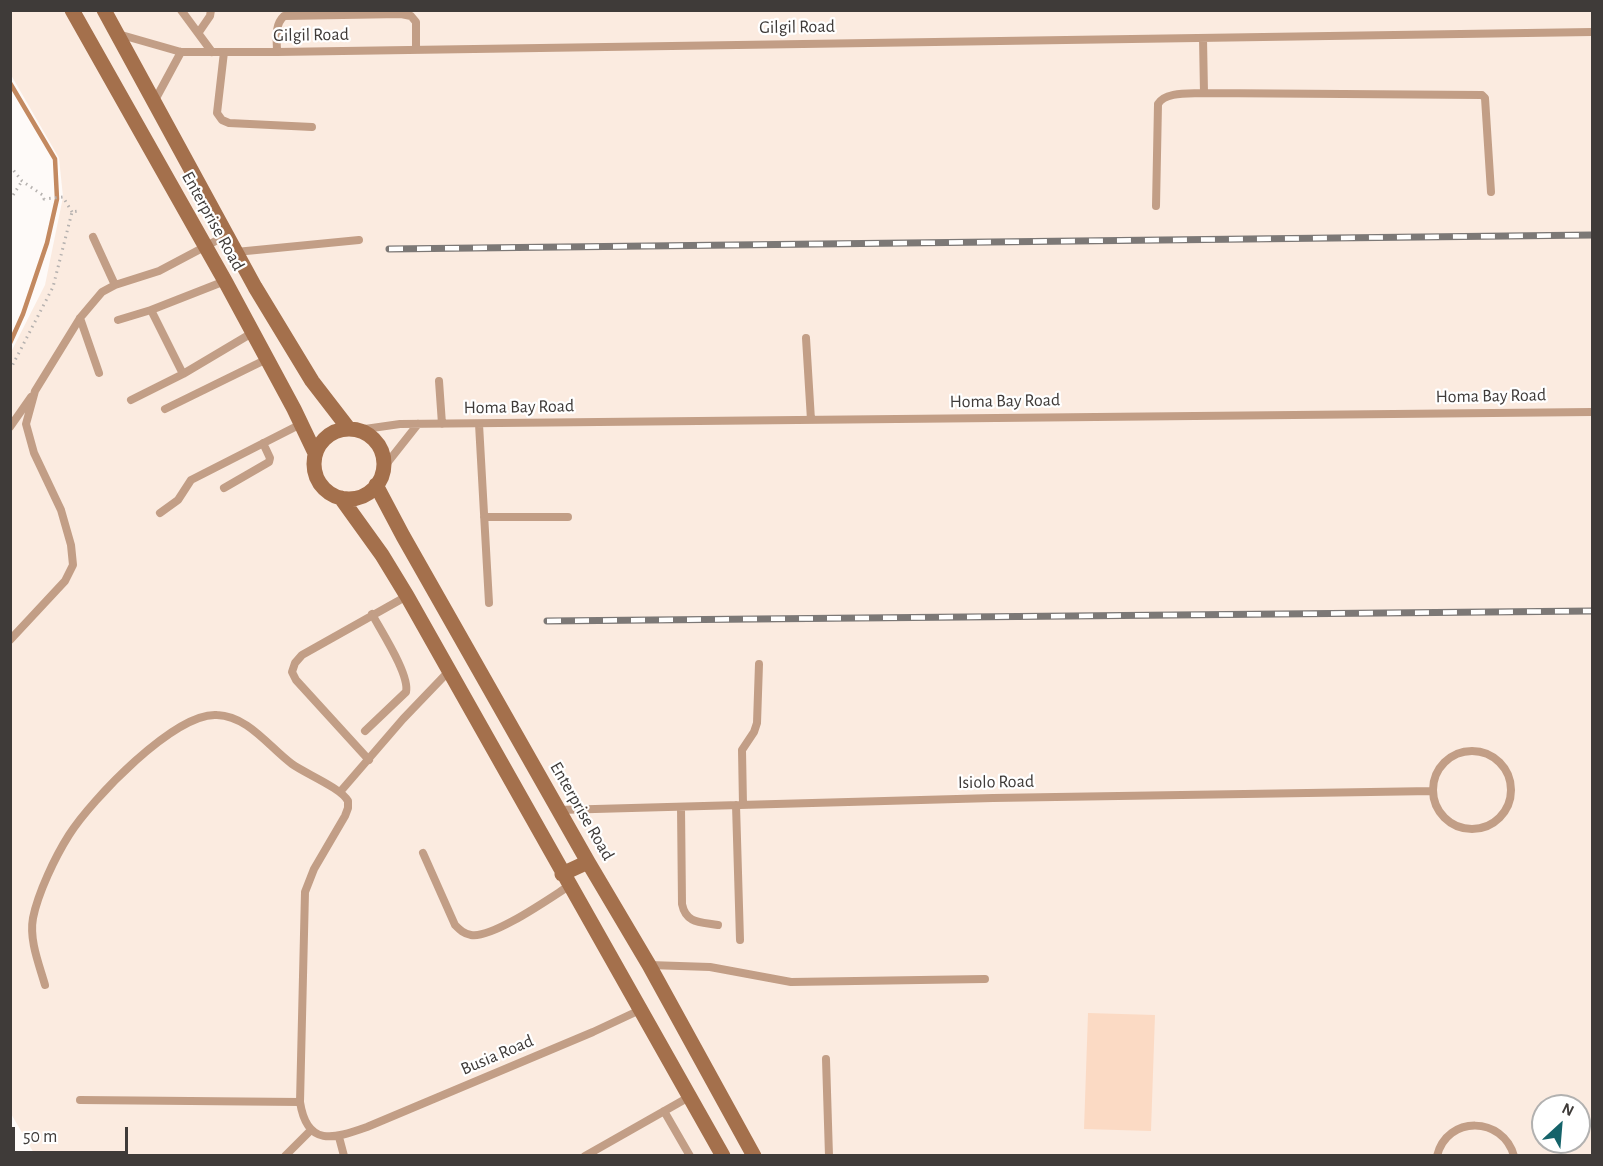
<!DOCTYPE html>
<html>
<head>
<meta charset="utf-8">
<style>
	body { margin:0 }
	#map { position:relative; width:1603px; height:1166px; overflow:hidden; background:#fefaf8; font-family:"Alegreya Sans",sans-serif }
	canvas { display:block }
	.frame { position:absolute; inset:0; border:12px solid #3f3b39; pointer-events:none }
	.north { position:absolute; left:1531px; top:1094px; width:60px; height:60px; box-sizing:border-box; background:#fff; border:2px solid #b2b1b0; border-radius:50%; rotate:26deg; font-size:16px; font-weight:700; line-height:24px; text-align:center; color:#3f3b39 }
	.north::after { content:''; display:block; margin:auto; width:21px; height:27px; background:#15636a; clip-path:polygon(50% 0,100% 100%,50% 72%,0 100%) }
	.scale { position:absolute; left:12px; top:1127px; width:116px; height:27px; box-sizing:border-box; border:3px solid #3f3b39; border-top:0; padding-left:8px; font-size:18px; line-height:21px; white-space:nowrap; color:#3f3b39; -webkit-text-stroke:4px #fff; paint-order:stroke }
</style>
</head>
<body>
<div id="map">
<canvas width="1603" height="1166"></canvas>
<div class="frame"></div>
<div class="north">N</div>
<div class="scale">50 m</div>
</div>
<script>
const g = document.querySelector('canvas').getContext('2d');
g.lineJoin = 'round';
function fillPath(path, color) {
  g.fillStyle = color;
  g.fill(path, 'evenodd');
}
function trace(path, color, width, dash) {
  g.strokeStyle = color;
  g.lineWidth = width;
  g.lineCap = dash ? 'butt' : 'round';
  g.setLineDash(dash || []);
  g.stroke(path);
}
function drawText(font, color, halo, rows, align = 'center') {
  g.font = font + ' "Alegreya Sans",sans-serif';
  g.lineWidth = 4.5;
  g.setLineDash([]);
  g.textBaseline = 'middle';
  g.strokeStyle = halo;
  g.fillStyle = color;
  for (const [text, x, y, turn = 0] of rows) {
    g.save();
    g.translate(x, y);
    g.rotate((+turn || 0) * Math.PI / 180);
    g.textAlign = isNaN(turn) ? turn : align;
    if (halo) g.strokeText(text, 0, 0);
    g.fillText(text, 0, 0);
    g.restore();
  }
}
fillPath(new Path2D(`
	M 11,11 L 1592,11 L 1592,1155 L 35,1155 L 10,1112 L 10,354 L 45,285 L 63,197 L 59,158 L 11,75 ZM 1543,1106 L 1579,1106 L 1579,1142 L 1543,1142 Z`), '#fbebe0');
fillPath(new Path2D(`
	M 1088,1013 L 1155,1015 L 1151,1131 L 1084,1129 Z`), '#fbdac4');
trace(new Path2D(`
	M 10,83 L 55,159 L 57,199 L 47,243 L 23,314 L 10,343`), '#c38960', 4.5);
trace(new Path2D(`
	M 10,166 L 22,181 L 44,196 L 44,199 L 63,197 L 72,212
	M 10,200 L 22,181
	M 10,370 L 53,287 L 72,212 L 79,211`), '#b5b1af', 3, [1.5, 4.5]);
trace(new Path2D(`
	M 181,10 L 212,52
	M 199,32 L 210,16 L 211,10
	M 118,34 L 181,52 L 277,52 L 1592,32
	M 1203,38 L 1204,93 L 1482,95 L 1485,98 L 1491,192
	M 224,52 L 217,113 L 222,120 L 229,123 L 312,127
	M 277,52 C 277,40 274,25 284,16 L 401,14 L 411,16 L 416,22 L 416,49
	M 154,102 L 181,52
	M 1156,206 L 1158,104 C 1165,91 1191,94 1204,93
	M 93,237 L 115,285
	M 236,252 L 359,240
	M 225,281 L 151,310 L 183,374 L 252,333
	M 80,318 L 99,373
	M 118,320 L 151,310
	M 806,338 L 811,420
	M 439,381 L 442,424
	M 131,400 L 183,374
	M 165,409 L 267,359
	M 479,424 L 489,603
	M 10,427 L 31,397
	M 358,430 L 400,424 L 1592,412
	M 384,467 L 418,424
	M 224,488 L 269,462 L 270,458 L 263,443
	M 160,513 L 178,500 L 191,480 L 301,424
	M 484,517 L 568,517
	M 10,640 L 65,581 L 73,565 L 71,545 L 61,510 L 34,453 L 26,424 L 35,391 L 80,318 L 102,292 L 115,285 L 159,271 L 227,235
	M 365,731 L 406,692 C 410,675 381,631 372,614
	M1433 790a39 39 0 1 1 78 0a39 39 0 1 1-78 0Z
	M 369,760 L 296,680 L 292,672 L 295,663 L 302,655 L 407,596
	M 340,792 L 403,719 L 449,671
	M 736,805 L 740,940
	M 743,805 L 742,750 L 754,732 L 757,723 L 759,664
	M 681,807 L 682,904 C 686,924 701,922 718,925
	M 559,810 L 993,798 L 1433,791
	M 423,853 L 455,925 C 460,930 464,934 471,935 C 492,939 550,898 569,886
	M 649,965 L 710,967 L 791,982 L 985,979
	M 45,985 C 39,964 29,940 33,918 C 38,893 55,857 69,835 C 91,800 175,712 217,715 C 248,716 269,747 292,764 C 306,774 341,788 348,801 L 348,808 L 345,816 L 314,869 L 305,892 L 300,1102 C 307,1147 333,1139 367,1127 L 593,1032 L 640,1010
	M 826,1059 L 829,1156
	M 80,1100 L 300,1102
	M 664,1111 L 690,1156
	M 339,1137 L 344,1156
	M 285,1156 L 311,1130
	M 585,1156 L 689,1097
	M 1437,1156 C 1447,1115 1503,1116 1514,1156`), '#c29e86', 8);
trace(new Path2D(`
	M 72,10 L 225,281 L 294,409 L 315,453
	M 104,10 L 255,287 L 312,381 L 349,429
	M314 464a35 35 0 1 1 70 0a35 35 0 1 1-70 0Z
	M 376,485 L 403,536 L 588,862 L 649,965 L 754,1156
	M 341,498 L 382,555 L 407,596 L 723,1156
	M 562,874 L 588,862`), '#a4704c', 15);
const rail = new Path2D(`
	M 389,249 L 1592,235
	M 547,621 L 1592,611`);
trace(rail, '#7c7876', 7);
trace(rail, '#fff', 4.5, [14]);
drawText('18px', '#3f3b39', '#fff', [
	["Gilgil Road",797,27,-1],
	["Gilgil Road",311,35,-1],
	["Enterprise Road",213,221,61],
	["Homa Bay Road",1491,396,-1],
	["Homa Bay Road",1005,401,-1],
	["Homa Bay Road",519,407,-1],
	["Isiolo Road",996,782,-1],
	["Enterprise Road",582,811,60],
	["Busia Road",497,1055,-23]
]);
</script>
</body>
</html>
